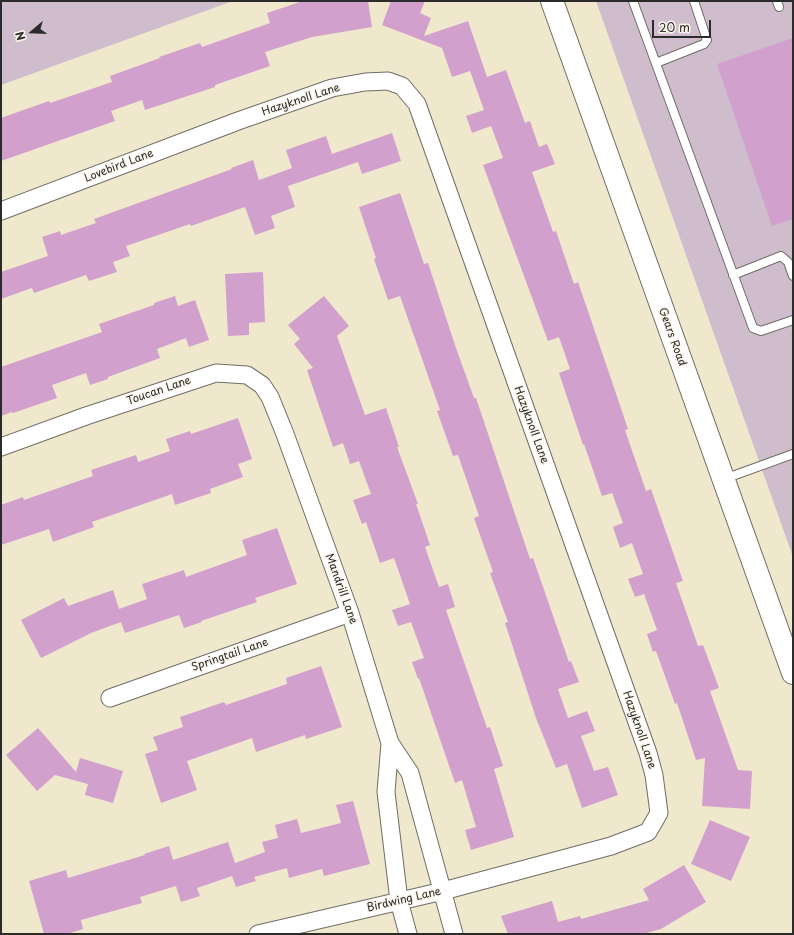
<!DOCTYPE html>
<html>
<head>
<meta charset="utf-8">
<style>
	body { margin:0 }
	#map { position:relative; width:794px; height:935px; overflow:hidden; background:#f0e8cd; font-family:"Playpen Sans",sans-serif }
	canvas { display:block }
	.frame { position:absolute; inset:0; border:2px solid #2b2b2b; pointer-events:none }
	.north { position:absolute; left:12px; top:12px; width:40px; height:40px; -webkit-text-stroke:3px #fbf7ec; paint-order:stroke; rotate:251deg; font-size:11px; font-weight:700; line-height:16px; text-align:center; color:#2b2b2b }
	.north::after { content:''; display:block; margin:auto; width:14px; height:18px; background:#2b2b2b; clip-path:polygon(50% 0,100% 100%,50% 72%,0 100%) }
	.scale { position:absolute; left:652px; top:20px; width:59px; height:18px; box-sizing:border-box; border:2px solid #2b2b2b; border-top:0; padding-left:5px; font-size:12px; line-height:14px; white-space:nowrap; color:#2b2b2b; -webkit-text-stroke:3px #fbf7ec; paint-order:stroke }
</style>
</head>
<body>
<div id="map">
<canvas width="794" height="935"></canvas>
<div class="frame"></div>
<div class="north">N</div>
<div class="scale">20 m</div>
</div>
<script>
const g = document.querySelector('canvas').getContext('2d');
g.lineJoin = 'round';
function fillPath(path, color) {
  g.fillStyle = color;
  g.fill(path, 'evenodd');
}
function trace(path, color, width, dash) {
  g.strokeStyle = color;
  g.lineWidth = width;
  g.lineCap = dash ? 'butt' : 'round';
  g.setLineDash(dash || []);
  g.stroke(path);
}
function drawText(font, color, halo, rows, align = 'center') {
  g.font = font + ' "Playpen Sans",sans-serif';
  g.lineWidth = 3;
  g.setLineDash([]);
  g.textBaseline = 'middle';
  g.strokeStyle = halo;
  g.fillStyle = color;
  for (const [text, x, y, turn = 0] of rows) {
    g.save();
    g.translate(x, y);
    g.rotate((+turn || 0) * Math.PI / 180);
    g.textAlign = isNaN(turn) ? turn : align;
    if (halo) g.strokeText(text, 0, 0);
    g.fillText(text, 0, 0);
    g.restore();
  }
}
fillPath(new Path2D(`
	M 1,1 L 233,1 L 1,85 Z
	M 596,1 L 793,1 L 793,557 Z`), '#cfbdce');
fillPath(new Path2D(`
	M 303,1 L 368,1 L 372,27 L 312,37 L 265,52 L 270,66 L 215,85 L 215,87 L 145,110 L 142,100 L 111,111 L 115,121 L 1,161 L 1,118 L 49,101 L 50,103 L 112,82 L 110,76 L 160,58 L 159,57 L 200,43 L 202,47 L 270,23 L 267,13 Z
	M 391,1 L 425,1 L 420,13 L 431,18 L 424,36 L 468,21 L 487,77 L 506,70 L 525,123 L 530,121 L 539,147 L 547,144 L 555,164 L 532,172 L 553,232 L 556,231 L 574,284 L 578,282 L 588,311 L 628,429 L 625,430 L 646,491 L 651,489 L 683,581 L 676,583 L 698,646 L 703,645 L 719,688 L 710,691 L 738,770 L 752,771 L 750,809 L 702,806 L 705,758 L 696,760 L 677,703 L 675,704 L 656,651 L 653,652 L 647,634 L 657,630 L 644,594 L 635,597 L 628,579 L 643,574 L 632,543 L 620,548 L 613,527 L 623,523 L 612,493 L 602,496 L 584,444 L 583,445 L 559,373 L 570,369 L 559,337 L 548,341 L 483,165 L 503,158 L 491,126 L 472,133 L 466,116 L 484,110 L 470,71 L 452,77 L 442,48 L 382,25 Z
	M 793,38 L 793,219 L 772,226 L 717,64 Z
	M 392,133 L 401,161 L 362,174 L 358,162 L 288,186 L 295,207 L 271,216 L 275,228 L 255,235 L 245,207 L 191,226 L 190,224 L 126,246 L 130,256 L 113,262 L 117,272 L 89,281 L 86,275 L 34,293 L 32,288 L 1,299 L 1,272 L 48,256 L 42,237 L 60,231 L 61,235 L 96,223 L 94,219 L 232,169 L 231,168 L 253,160 L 259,180 L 292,168 L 286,150 L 326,136 L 332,154 Z
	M 400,193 L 424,264 L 428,263 L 456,348 L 474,398 L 476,398 L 530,559 L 533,558 L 569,662 L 571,661 L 579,682 L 558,689 L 568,718 L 587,711 L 595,731 L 581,736 L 594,771 L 608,767 L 618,795 L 582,808 L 567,764 L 556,768 L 536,718 L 505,623 L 508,622 L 490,573 L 493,572 L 474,518 L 479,516 L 458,455 L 453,456 L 437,411 L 440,410 L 400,296 L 388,300 L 374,259 L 376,258 L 359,207 Z
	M 263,272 L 265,322 L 249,323 L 249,335 L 228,336 L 225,274 Z
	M 175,296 L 178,306 L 195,300 L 209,340 L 189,347 L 186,338 L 157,349 L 160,358 L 108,377 L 108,379 L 90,385 L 86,373 L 52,385 L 57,398 L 13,413 L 12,412 L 1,416 L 1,367 L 102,332 L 99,324 L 154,305 L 154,303 Z
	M 324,296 L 349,326 L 337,336 L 365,415 L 386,408 L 399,447 L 397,447 L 418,504 L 416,504 L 430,545 L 425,547 L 439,587 L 448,584 L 455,607 L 446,610 L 487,728 L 490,727 L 503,766 L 494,769 L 514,837 L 471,850 L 465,830 L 476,827 L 462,780 L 455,783 L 419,678 L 418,679 L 412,662 L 424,658 L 411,622 L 398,626 L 392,610 L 410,604 L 394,558 L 380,563 L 366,522 L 362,524 L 353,500 L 371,494 L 359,461 L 350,464 L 343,443 L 333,447 L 307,370 L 313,368 L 294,344 L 300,339 L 288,325 Z
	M 238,418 L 252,459 L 238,464 L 243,477 L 210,489 L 211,493 L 175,505 L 172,494 L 92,522 L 94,527 L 53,542 L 49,529 L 1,545 L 1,505 L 23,497 L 24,500 L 93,476 L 91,470 L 136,455 L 138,462 L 170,451 L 166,439 L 190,431 L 191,434 Z
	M 277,528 L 297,584 L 255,598 L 257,602 L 201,621 L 202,622 L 184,628 L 179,615 L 125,633 L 121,622 L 91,633 L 41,658 L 21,620 L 64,598 L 68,606 L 113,590 L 119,609 L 147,599 L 142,584 L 184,570 L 186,577 L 247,555 L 242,540 Z
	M 321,666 L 342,727 L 306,739 L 305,735 L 256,752 L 252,738 L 187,761 L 197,790 L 161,803 L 145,754 L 158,750 L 153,737 L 183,727 L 180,717 L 224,702 L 226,705 L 287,684 L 286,678 Z
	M 38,728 L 76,772 L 80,758 L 123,771 L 113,803 L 85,795 L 88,784 L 55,775 L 37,791 L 6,755 Z
	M 353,801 L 370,864 L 324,876 L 322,869 L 289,878 L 287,868 L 254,877 L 256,881 L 236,887 L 232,876 L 197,888 L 200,896 L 181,902 L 176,886 L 140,897 L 142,903 L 81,920 L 83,929 L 67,934 L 44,934 L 29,881 L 66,870 L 68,878 L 145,855 L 144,854 L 169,846 L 173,860 L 228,842 L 235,863 L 265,852 L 262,842 L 278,838 L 275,825 L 297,819 L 301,833 L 341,823 L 336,805 Z
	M 710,820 L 750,837 L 731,881 L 691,864 Z
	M 684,865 L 706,902 L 661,929 L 643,934 L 508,934 L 501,916 L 552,901 L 558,922 L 580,916 L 581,919 L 649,900 L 643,889 Z`), '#d1a0cc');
const lane = new Path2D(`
	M 633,1 L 753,328 L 761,331 L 793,320
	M 777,1 L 779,7
	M 656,63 L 704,44 L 707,40 L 694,1
	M 733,275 L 781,256 L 788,262 L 793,276
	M 724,479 L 793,454`);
const street = new Path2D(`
	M 1,211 L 238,121 L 332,88 L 365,82 L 388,81 L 402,86 L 417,104 L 648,753 L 654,775 L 659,813 L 648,832 L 611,846 L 443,891 L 258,934
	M 1,447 L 86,416 L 216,373 L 247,375 L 262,385 L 270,397 L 285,434 L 350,613 L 390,743 L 410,773 L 454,934
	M 110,698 L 350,613
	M 390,743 L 386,792 L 399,901 L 408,934`);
const secondary = new Path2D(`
	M 552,1 L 793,673`);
trace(lane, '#706d64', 10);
trace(street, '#706d64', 19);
trace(secondary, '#706d64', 24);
trace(lane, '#fff', 8);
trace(street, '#fff', 17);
trace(secondary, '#fff', 22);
drawText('11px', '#2b2b2b', '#fbf7ec', [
	["Hazyknoll Lane",301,100,-18],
	["Lovebird Lane",119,166,-21],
	["Gears Road",672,337,70],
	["Toucan Lane",159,391,-19],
	["Hazyknoll Lane",531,425,70],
	["Mandrill Lane",341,589,70],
	["Springtail Lane",230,655,-19],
	["Hazyknoll Lane",639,730,71],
	["Birdwing Lane",404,900,-13]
]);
</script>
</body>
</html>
